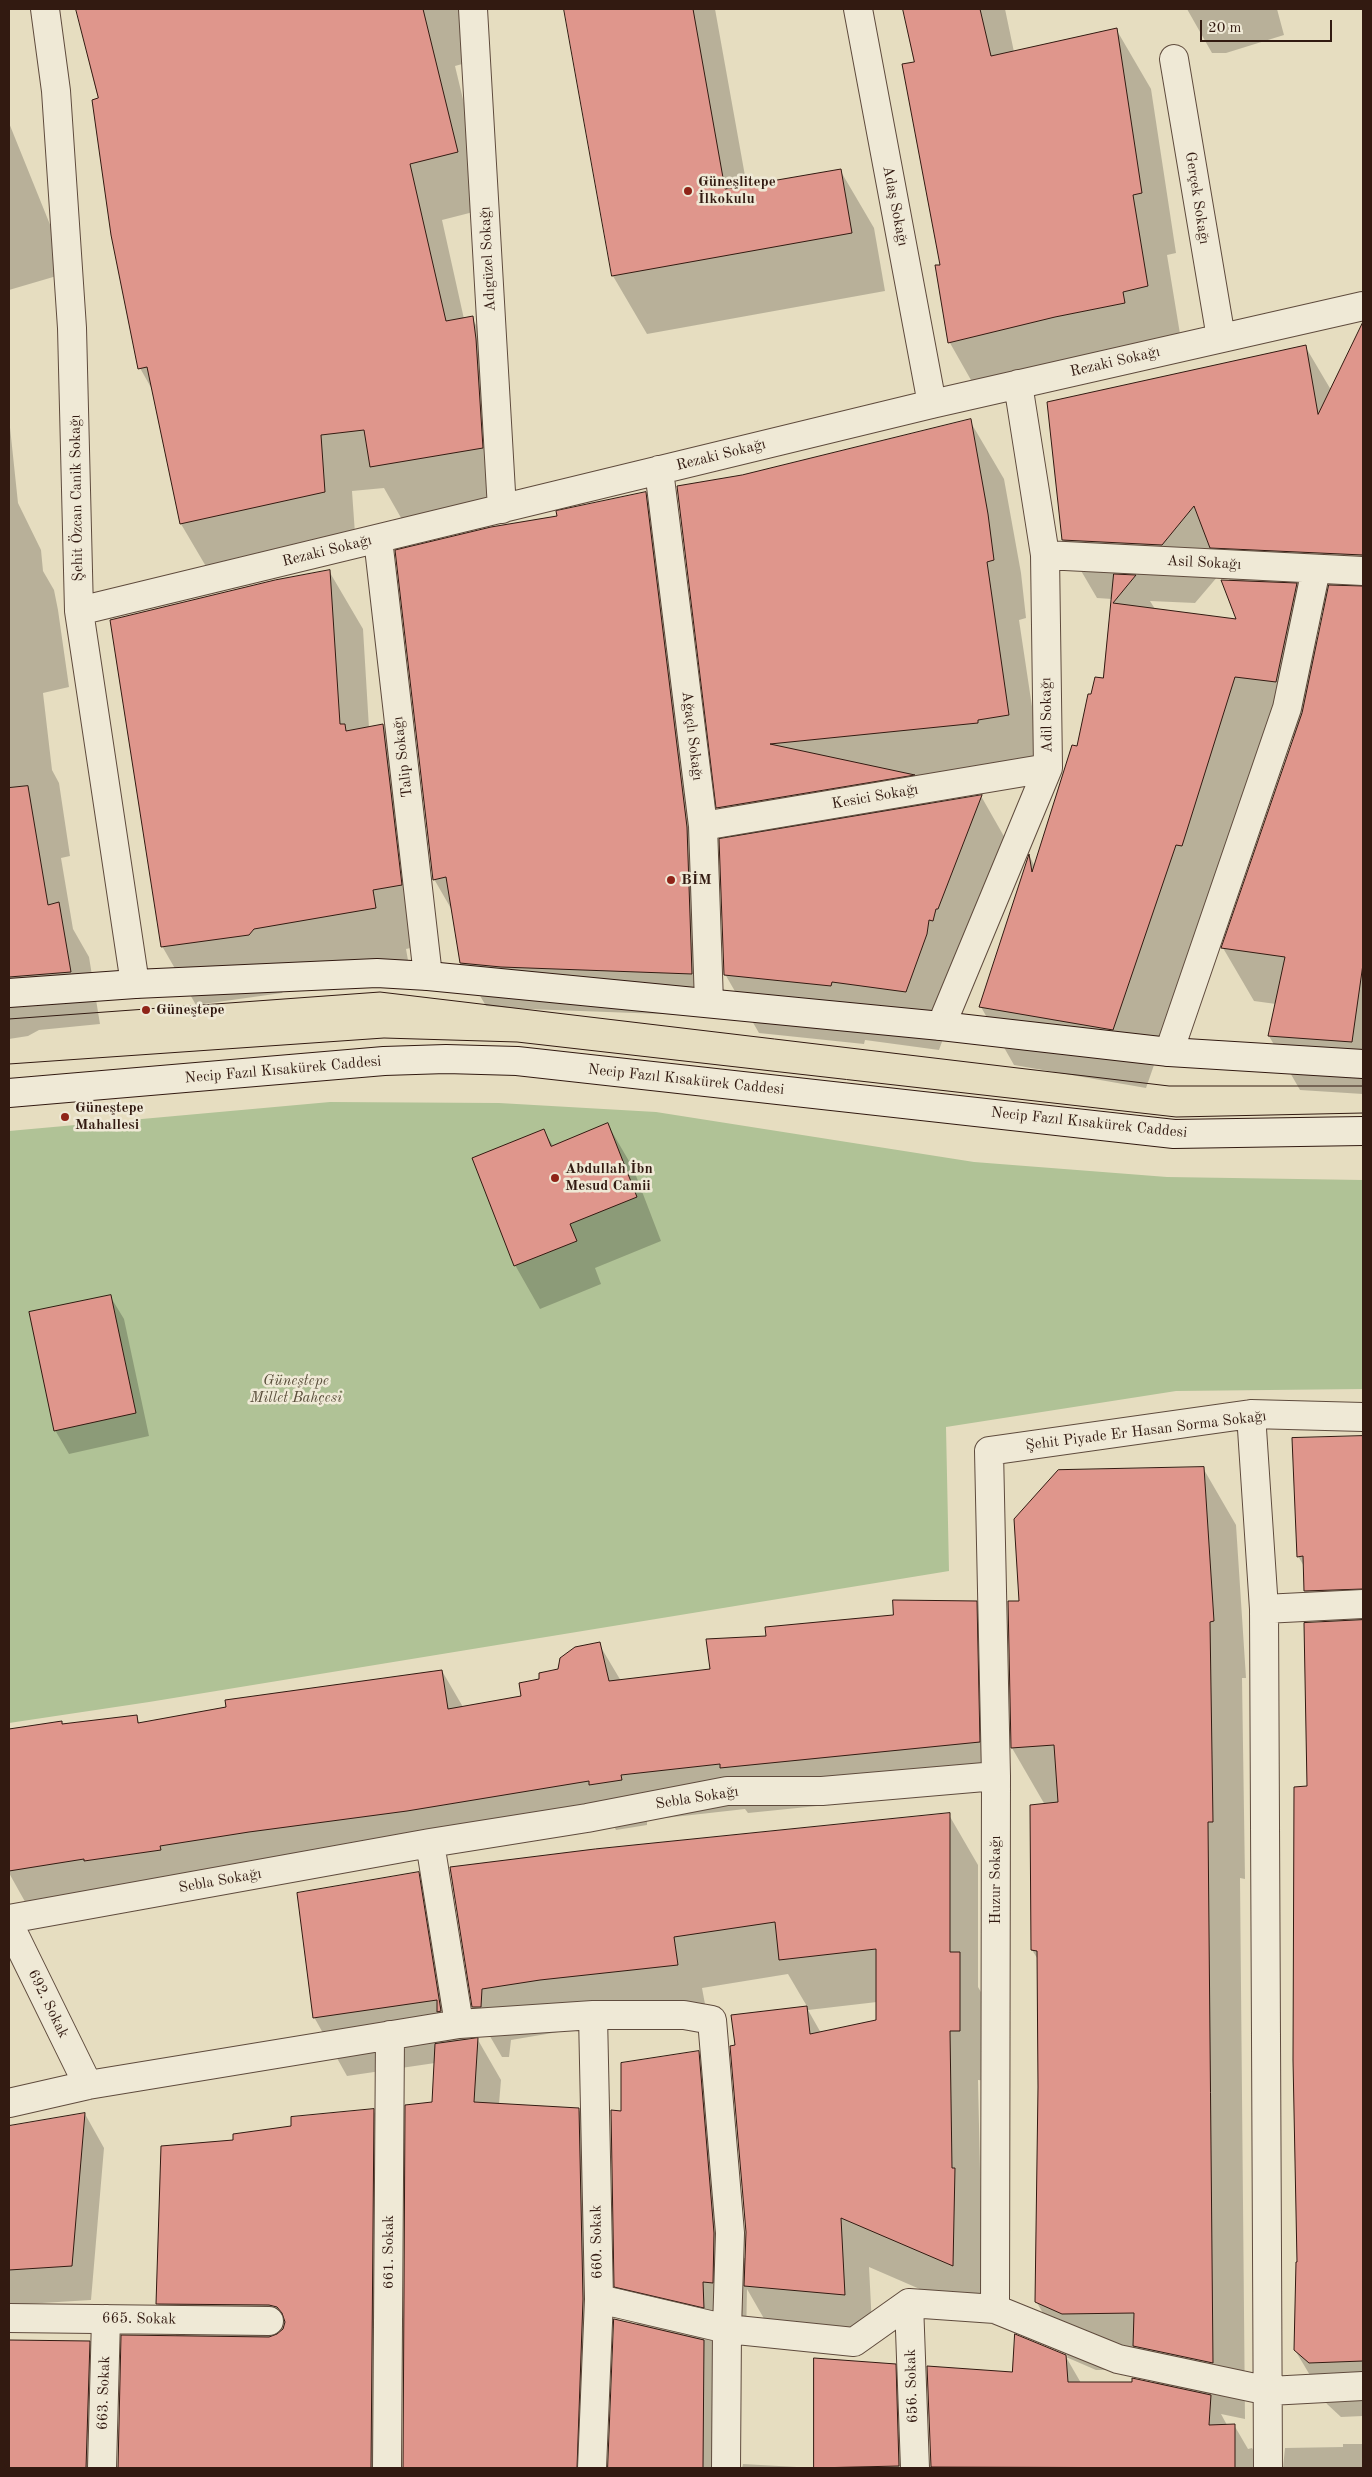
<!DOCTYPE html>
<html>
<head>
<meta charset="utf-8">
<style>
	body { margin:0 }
	#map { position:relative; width:1372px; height:2477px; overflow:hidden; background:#e6ddc0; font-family:"Old Standard TT",serif }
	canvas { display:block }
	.frame { position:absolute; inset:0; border:10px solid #321a11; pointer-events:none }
	.scale { position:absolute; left:1200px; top:20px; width:132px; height:22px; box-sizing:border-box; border:2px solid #321a11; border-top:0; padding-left:6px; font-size:15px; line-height:18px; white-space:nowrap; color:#321a11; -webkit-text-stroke:4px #efe9d6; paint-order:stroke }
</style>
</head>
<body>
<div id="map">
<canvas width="1372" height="2477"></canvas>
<div class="frame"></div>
<div class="scale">20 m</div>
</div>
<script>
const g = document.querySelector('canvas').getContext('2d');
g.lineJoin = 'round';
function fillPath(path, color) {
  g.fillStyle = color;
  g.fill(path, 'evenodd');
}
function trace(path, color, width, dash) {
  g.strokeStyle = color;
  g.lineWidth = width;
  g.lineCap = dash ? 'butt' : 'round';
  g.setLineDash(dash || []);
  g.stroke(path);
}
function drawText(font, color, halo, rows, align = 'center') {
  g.font = font + ' "Old Standard TT",serif';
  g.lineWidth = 5;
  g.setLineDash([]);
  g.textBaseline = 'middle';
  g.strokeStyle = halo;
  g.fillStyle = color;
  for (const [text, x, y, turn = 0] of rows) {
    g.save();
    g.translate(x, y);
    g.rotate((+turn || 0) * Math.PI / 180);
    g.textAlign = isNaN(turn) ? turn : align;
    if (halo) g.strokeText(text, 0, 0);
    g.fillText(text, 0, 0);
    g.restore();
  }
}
fillPath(new Path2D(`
	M 330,1102 L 499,1103 L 656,1112 L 974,1162 L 1167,1177 L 1363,1180 L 1363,1389 L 1176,1391 L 946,1427 L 949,1571 L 149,1702 L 9,1723 L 9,1131 Z`), '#b0c296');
fillPath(new Path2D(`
	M 78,9 L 459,9 L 473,61 L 455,66 L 489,208 L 442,220 L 464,319 L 472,318 L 504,374 L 514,504 L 404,523 L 384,488 L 352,491 L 356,548 L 214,580 L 181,524 L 154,393 L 140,368 L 100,99 Z
	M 566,9 L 715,9 L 747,187 L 840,170 L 874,228 L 885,291 L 647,334 L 613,276 Z
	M 904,9 L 1005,9 L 1014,52 L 1116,29 L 1151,89 L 1176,253 L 1167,255 L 1182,346 L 984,403 L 950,343 L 936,266 L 941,266 L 915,63 Z
	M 1187,9 L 1277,9 L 1284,35 L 1226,53 L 1212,53 Z
	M 9,123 L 55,237 L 60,275 L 9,290 Z
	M 1363,324 L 1363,612 L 1361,613 L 1363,613 L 1363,1094 L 1300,1090 L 1269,1036 L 1276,1004 L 1254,1001 L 1223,948 L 1295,738 L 1269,734 L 1146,1088 L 1014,1065 L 981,1007 L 1030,857 L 1035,867 L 1077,747 L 1092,696 L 1104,680 L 1112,599 L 1097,598 L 1063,540 L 1305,346 L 1331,390 ZM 1224,569 L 1230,581 L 1238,620 L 1155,609 L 1150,601 L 1195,603 ZM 1298,608 L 1325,610 L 1318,642 Z
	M 9,418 L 18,503 L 41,550 L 43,571 L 54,590 L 58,610 L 69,687 L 43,693 L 52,770 L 59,783 L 70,856 L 61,858 L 73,929 L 89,957 L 100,1024 L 39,1030 L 28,1036 L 9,1039 Z
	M 970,421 L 1004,479 L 1021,573 L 1026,618 L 1019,620 L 1042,773 L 922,790 L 931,805 L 981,796 L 1014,854 L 960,992 L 939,1050 L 865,1040 L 864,1044 L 759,1033 L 725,974 L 735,838 L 718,807 L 742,477 Z
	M 645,493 L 670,535 L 716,1016 L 526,1009 L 486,1006 L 461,963 L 453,912 L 434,879 L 558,517 Z
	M 329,571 L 363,629 L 369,728 L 383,725 L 416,784 L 435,943 L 406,949 L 409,966 L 287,987 L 282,993 L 196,1005 L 162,946 Z
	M 608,1125 L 633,1168 L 661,1241 L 595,1268 L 601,1284 L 540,1309 L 515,1265 L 544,1131 L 553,1146 Z
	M 110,1296 L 124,1319 L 149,1436 L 69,1454 L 55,1430 Z
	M 1363,1437 L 1363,2416 L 1341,2417 L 1327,2404 L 1295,2350 L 1308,1788 L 1323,1623 L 1305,1591 L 1305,1568 L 1298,1556 L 1294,1440 Z
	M 1203,1468 L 1236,1525 L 1246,1678 L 1242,1678 L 1245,1879 L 1240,1878 L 1245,2419 L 1221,2414 L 1227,2425 L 1234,2425 L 1248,2449 L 1252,2448 L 1263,2468 L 933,2468 L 932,2467 L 1013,2373 L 1016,2336 L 1068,2357 L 1036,2301 L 1040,2087 L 1039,1961 L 1032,1950 L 1045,1805 L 1012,1748 L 1020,1602 ZM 1066,2357 L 1096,2370 L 1148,2370 L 1156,2384 L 1081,2383 Z
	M 976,1602 L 1002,1647 L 1005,1787 L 748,1813 L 745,1809 L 647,1820 L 647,1825 L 616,1830 L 614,1826 L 33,1916 L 9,1873 L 9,1731 L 62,1722 L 63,1725 L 136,1717 L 140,1724 L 442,1671 L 463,1707 L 523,1697 L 541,1680 L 599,1644 L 621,1681 L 711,1670 L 768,1638 Z
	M 949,1815 L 978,1865 L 978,1987 L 988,2004 L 989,2081 L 978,2080 L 981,2216 L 983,2220 L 982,2316 L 869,2267 L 873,2345 L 774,2336 L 747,2289 L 746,2341 L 736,2340 L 726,2468 L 609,2468 L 615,2320 L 638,2326 L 616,2286 L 623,2112 L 698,2052 L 732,2110 L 744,2258 L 746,2258 L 747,2232 L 733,2016 L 808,2008 L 788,1974 L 702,1988 L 707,2015 L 570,2030 L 511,2040 L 509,2057 L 502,2057 L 473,2007 L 451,1868 ZM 877,2002 L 877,2021 L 821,2033 L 808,2010 Z
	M 418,1873 L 452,1932 L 469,2041 L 478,2040 L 501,2080 L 499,2104 L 579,2110 L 602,2150 L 600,2468 L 404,2468 L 406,2106 L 433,2103 L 435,2063 L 347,2076 L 314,2017 Z
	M 373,2110 L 396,2150 L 394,2468 L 119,2468 L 122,2336 L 177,2337 L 158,2304 L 234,2141 Z
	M 85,2114 L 104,2148 L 91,2300 L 9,2305 L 9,2127 Z
	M 9,2341 L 89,2342 L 112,2382 L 110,2468 L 9,2468 Z
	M 815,2360 L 895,2365 L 918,2405 L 920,2468 L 815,2468 Z
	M 1343,2444 L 1363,2444 L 1363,2468 L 1283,2468 L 1285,2448 L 1343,2447 Z
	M 743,2464 L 815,2468 L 742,2468 Z`), '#0003');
const building = new Path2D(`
	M 76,9 L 423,9 L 458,152 L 410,164 L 446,321 L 473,316 L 476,339 L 483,448 L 370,467 L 364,430 L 321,435 L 325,492 L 180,524 L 147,367 L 138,369 L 111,235 L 92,100 L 98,98 Z
	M 564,9 L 693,9 L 725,189 L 841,169 L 852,233 L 612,276 Z
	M 903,9 L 980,9 L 991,56 L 1117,28 L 1142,193 L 1133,195 L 1148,286 L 1123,292 L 1125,303 L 1055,317 L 948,343 L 935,265 L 940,265 L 902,64 L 914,62 Z
	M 1363,322 L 1363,555 L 1210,548 L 1194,506 L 1162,545 L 1062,540 L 1047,402 L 1306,345 L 1318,414 Z
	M 971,419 L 988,514 L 994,560 L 987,562 L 1009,715 L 978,720 L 978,723 L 770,744 L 915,775 L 716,808 L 677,486 L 742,475 Z
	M 646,492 L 687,827 L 692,974 L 501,967 L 460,963 L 446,877 L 433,880 L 395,550 L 491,527 L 557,516 L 556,511 Z
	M 330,570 L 340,724 L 345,724 L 346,731 L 383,724 L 402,885 L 373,890 L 376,908 L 254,929 L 249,935 L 161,947 L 110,620 L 275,580 Z
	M 1114,574 L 1136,575 L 1113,603 L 1236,619 L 1221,580 L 1297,583 L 1276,682 L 1235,677 L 1182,846 L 1176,845 L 1113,1030 L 979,1007 L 1029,854 L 1032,872 L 1072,745 L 1077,746 L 1088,694 L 1091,694 L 1095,677 L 1103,678 Z
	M 1329,585 L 1363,586 L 1363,964 L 1352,1042 L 1268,1036 L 1285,957 L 1221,948 L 1302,713 Z
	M 28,786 L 48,905 L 59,902 L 71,972 L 9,977 L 9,788 Z
	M 982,795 L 938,909 L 936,909 L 933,921 L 929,920 L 927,934 L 906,992 L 832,982 L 831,986 L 724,975 L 719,839 Z
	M 608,1123 L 637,1197 L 570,1224 L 577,1241 L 514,1266 L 472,1158 L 544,1129 L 551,1146 Z
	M 111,1295 L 136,1413 L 54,1431 L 29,1312 Z
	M 1363,1436 L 1363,1589 L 1304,1591 L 1303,1556 L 1297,1557 L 1292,1438 Z
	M 1204,1467 L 1214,1621 L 1210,1622 L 1213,1822 L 1208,1822 L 1213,2363 L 1133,2346 L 1134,2313 L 1062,2314 L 1035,2302 L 1038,2087 L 1037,1951 L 1031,1950 L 1030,1805 L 1058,1802 L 1054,1745 L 1011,1748 L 1008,1601 L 1019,1601 L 1014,1519 L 1058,1470 Z
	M 893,1600 L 977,1601 L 980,1742 L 720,1768 L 720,1764 L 621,1775 L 622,1780 L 589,1785 L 589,1781 L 407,1811 L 249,1832 L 160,1846 L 161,1850 L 84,1861 L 84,1859 L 9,1871 L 9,1729 L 62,1721 L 62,1724 L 137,1715 L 138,1723 L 226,1707 L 225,1700 L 442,1670 L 448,1709 L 521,1696 L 519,1683 L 539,1679 L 539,1673 L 558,1669 L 560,1658 L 575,1647 L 600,1642 L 609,1681 L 710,1669 L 706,1639 L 766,1636 L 765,1627 L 893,1615 Z
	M 1363,1620 L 1363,2361 L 1309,2363 L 1294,2350 L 1296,2262 L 1297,2262 L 1293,2060 L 1294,1787 L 1307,1786 L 1304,1623 Z
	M 950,1813 L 950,1952 L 960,1952 L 960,2031 L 950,2031 L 952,2168 L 955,2168 L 953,2266 L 841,2218 L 845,2295 L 744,2286 L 746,2232 L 730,2046 L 735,2045 L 731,2015 L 807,2006 L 810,2034 L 876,2020 L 876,1949 L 779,1960 L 775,1922 L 674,1937 L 678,1965 L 540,1980 L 482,1989 L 481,2007 L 472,2007 L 450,1867 L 595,1849 Z
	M 419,1872 L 441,2011 L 437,2012 L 437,2000 L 313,2018 L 297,1893 Z
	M 478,2038 L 474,2102 L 579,2108 L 583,2299 L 577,2468 L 403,2468 L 405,2105 L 432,2102 L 435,2044 Z
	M 699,2051 L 714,2233 L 713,2283 L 703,2282 L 704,2308 L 614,2287 L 611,2110 L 621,2111 L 621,2063 Z
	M 374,2109 L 371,2468 L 118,2468 L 121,2335 L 269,2337 L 277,2334 L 283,2329 L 285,2322 L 282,2313 L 277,2307 L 269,2305 L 156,2304 L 161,2146 L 233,2140 L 233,2134 L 291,2126 L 291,2117 Z
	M 85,2113 L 72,2266 L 9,2270 L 9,2126 Z
	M 614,2319 L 704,2340 L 703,2468 L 608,2468 Z
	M 1015,2334 L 1066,2355 L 1068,2382 L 1132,2382 L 1132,2378 L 1211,2395 L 1209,2425 L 1235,2424 L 1235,2468 L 931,2467 L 927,2366 L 1012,2372 Z
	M 9,2340 L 90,2341 L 86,2468 L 9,2468 Z
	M 814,2358 L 896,2364 L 899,2466 L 814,2468 Z`);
fillPath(building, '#df968c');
trace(building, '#321a11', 1);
const street = new Path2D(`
	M 45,9 L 56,91 L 72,328 L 79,611 L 135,984
	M 473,9 L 502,509
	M 858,9 L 932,404
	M 1174,59 L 1221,338
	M 659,470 L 703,826 L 709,1003
	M 378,539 L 428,976
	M 1045,555 L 1363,571
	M 79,611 L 932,404 L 1363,306
	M 703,826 L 1048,768
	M 941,1026 L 1048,768 L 1045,555 L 1018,384
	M 1169,1052 L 1287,708 L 1316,569
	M 1251,1414 L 1264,1609 L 1268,2468
	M 1264,1609 L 1363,1604
	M 430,1843 L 459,2024
	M 9,1919 L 430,1843 L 587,1818 L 727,1791 L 822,1791 L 996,1776
	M 9,1924 L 88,2085
	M 9,2103 L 88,2085 L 459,2024 L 593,2015 L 684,2015 L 712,2020 L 730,2233 L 727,2329 L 726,2468
	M 599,2299 L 727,2329 L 854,2342 L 909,2303 L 995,2309 L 1118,2359 L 1269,2391 L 1363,2386
	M 909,2303 L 915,2468
	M 995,2309 L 996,1776 L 989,1451 L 1251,1414 L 1363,1417
	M 9,2318 L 269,2321
	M 102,2468 L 106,2319
	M 387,2468 L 390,2035
	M 592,2468 L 599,2299 L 593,2015`);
const secondary = new Path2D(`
	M 9,993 L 135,984 L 377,973 L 428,976 L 941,1026 L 1169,1052 L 1363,1064
	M 9,1093 L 384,1061 L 446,1059 L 517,1061 L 1174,1134 L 1363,1131`);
trace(street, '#5f4b3d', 30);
trace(secondary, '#321a11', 30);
trace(street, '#efe9d6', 28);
trace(secondary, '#efe9d6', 28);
trace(new Path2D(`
	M 9,1019 L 380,992 L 1169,1086 L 1363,1086
	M 9,1064 L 384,1038 L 517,1042 L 1176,1117 L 1363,1113`), '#321a11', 1);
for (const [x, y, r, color] of [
	[688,191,5,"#8f2418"],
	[671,880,5,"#8f2418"],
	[146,1010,5,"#8f2418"],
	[65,1117,5,"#8f2418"],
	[555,1178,5,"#8f2418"]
]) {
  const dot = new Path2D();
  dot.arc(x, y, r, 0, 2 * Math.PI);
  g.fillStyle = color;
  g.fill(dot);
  trace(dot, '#efe9d6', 2);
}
drawText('bold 15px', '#321a11', '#efe9d6', [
	["Güneşlitepe",698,182],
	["İlkokulu",698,199],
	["BİM",681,880],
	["Güneştepe",156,1010],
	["Güneştepe",75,1108],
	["Mahallesi",75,1125],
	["Abdullah İbn",565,1169],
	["Mesud Camii",565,1186]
], 'left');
drawText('15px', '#321a11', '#efe9d6', [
	["Gerçek Sokağı",1197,198,81],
	["Adaş Sokağı",895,206,79],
	["Adıgüzel Sokağı",488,259,-93],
	["Rezaki Sokağı",1115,362,-13],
	["Rezaki Sokağı",721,455,-14],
	["Şehit Özcan Canik Sokağı",77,498,-91],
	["Rezaki Sokağı",327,551,-14],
	["Asil Sokağı",1204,563,3],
	["Adil Sokağı",1047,715,-91],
	["Ağaçlı Sokağı",692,736,83],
	["Talip Sokağı",403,757,-97],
	["Kesici Sokağı",875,797,-10],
	["Necip Fazıl Kısakürek Caddesi",283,1070,-5],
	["Necip Fazıl Kısakürek Caddesi",686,1080,6],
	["Necip Fazıl Kısakürek Caddesi",1089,1123,6],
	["Şehit Piyade Er Hasan Sorma Sokağı",1146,1431,-7],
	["Sebla Sokağı",697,1798,-9],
	["Huzur Sokağı",996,1880,-90],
	["Sebla Sokağı",220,1881,-10],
	["692. Sokak",48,2004,64],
	["660. Sokak",597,2242,-91],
	["661. Sokak",389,2252,-90],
	["665. Sokak",139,2319,1],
	["656. Sokak",912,2386,-92],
	["663. Sokak",104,2393,-88]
]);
drawText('italic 15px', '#584c39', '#efe9d6', [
	["Güneştepe",296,1381],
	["Millet Bahçesi",296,1398]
]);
</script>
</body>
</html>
